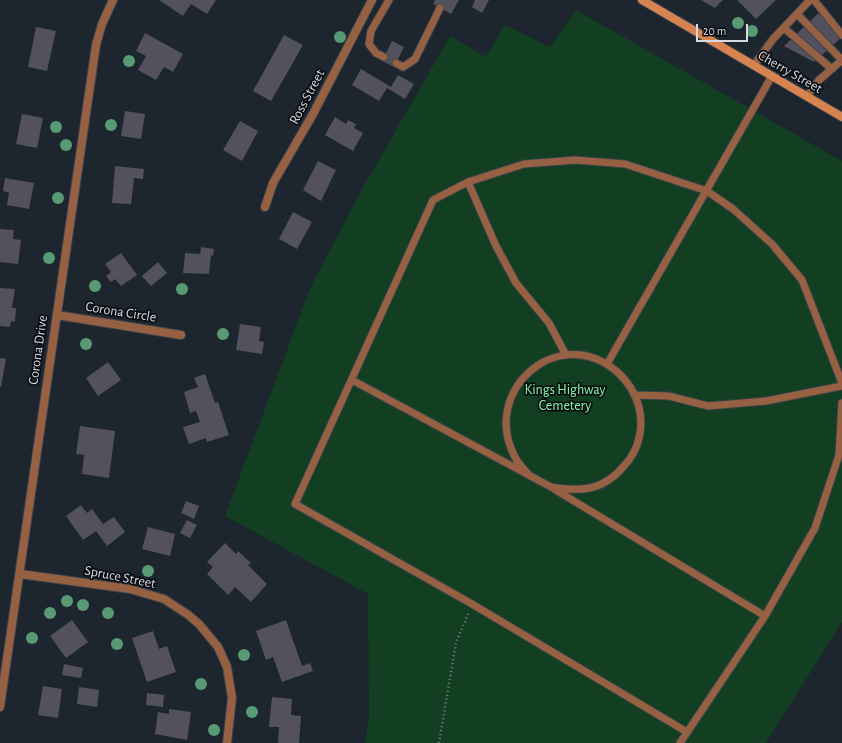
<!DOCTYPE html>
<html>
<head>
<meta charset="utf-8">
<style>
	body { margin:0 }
	#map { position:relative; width:842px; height:743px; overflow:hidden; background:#1d252f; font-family:"Alegreya Sans",sans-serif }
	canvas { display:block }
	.scale { position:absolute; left:696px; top:24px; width:52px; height:18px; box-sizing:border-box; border:2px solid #d5dae1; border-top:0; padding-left:5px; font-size:12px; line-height:14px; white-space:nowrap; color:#d5dae1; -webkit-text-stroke:3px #0a0e12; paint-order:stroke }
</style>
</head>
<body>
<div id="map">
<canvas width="842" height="743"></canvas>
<div class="scale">20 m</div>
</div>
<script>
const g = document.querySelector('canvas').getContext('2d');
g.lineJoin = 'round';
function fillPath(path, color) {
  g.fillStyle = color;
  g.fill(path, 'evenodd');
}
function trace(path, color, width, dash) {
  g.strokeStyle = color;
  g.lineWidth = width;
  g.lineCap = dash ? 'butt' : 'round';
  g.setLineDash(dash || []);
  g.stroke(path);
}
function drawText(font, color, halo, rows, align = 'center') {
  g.font = font + ' "Alegreya Sans",sans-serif';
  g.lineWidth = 3.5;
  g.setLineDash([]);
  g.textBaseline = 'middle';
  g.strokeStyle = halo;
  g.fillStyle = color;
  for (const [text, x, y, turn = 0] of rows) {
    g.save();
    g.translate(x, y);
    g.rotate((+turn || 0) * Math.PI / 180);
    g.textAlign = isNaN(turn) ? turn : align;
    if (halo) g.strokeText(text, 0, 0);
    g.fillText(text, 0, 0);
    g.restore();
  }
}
fillPath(new Path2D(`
	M 576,10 L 842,161 L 842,622 L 766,743 L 365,743 L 369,718 L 368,594 L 225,516 L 310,288 L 361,191 L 450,36 L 486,57 L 505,25 L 550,47 Z`), '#123e22');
fillPath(new Path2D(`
	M 159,0 L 216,0 L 207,14 L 191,4 L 183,16 Z
	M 435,0 L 459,0 L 451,14 L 433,4 Z
	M 475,0 L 489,0 L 482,13 L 472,7 Z
	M 701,0 L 723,0 L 715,8 Z
	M 737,0 L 776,0 L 756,19 Z
	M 825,7 L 842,32 L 842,37 L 814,62 L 784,46 Z
	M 36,27 L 56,31 L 47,71 L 28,67 Z
	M 145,33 L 183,54 L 173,72 L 164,67 L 156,80 L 138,70 L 146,56 L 136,51 Z
	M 284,35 L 303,45 L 271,101 L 253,91 Z
	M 392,41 L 404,47 L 394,67 L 382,61 Z
	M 361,69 L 391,87 L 398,75 L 414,84 L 405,99 L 387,88 L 379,101 L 352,85 Z
	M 125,111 L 145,114 L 141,139 L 121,136 Z
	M 22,114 L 43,118 L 37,148 L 16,144 Z
	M 335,117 L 346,124 L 348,120 L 356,124 L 354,128 L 363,133 L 353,151 L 325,135 Z
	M 240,121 L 258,131 L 242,161 L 223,150 Z
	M 318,161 L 336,170 L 321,201 L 303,190 Z
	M 115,166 L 144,169 L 143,179 L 134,178 L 131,204 L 112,203 Z
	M 5,178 L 34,183 L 29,209 L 7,205 L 9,193 L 3,191 Z
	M 293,212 L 312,222 L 297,249 L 279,239 Z
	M 0,229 L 14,230 L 13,239 L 21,240 L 18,264 L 0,262 Z
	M 201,247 L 214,249 L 213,256 L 211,255 L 209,274 L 183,273 L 185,253 L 200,254 Z
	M 121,253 L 137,275 L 121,286 L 115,279 L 111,282 L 106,276 L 111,272 L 105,264 Z
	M 158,262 L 167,273 L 151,286 L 142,276 Z
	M 0,288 L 15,289 L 12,308 L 16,308 L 15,322 L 11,321 L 10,327 L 0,326 Z
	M 240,324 L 261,327 L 259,341 L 264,342 L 262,354 L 236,350 Z
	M 0,358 L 6,359 L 1,387 L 0,387 Z
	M 108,362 L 121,380 L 98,396 L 86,378 Z
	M 205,374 L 215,403 L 218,402 L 229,435 L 207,442 L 206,438 L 189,444 L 183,427 L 200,422 L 196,411 L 190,413 L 184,392 L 198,387 L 194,378 Z
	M 80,426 L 115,431 L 109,478 L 82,474 L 84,455 L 76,454 Z
	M 186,501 L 199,506 L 194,519 L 181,513 Z
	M 81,505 L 87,513 L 92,509 L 103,524 L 114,517 L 125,532 L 107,546 L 96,531 L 83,540 L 66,516 Z
	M 187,520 L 197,525 L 190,538 L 180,533 Z
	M 148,527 L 175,534 L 170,556 L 142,549 Z
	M 225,543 L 236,554 L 238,551 L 251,563 L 248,565 L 267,584 L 251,602 L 235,587 L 228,595 L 207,574 L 213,567 L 207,562 Z
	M 72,620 L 88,642 L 66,658 L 50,636 Z
	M 286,620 L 302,666 L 310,663 L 313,671 L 282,682 L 273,657 L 266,660 L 256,631 Z
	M 153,631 L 159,649 L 167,646 L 176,672 L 147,682 L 132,638 Z
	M 64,664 L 83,668 L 81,678 L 62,675 Z
	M 43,686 L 62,689 L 58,718 L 38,715 Z
	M 79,687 L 99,690 L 97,707 L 77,704 Z
	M 147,693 L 164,695 L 163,707 L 146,705 Z
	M 272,697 L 292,699 L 291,715 L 301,716 L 299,743 L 278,743 L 279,727 L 269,727 Z
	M 169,709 L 191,712 L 187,740 L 155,734 L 158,712 L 169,714 Z`), '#53515d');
const lane = new Path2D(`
	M 814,0 L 842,35
	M 797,14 L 842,60
	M 784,28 L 832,69
	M 384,57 L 376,53 L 369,44 L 371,31 L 389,0
	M 396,63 L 403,67 L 415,59 L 440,8
	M 754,65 L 773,39 L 810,0
	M 807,96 L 819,80 L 842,60
	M 468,182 L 496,246 L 516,283 L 549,323 L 566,355
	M 607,364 L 772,76
	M 352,380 L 551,487 C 581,492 603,491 624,466 C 639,450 644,428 639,407 C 635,392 627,380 615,370 C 556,323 480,392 515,457 C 518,464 525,470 530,476
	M 636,395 L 669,396 L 708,406 L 766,401 L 842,386
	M 554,489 L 765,616
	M 687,732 L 472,604 L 295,504 L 433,200 L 468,182 L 524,164 L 575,160 L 625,164 L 707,191 L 733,209 L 772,244 L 802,280 L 842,383
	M 680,743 L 765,616 L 815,528 L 839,455 L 842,403`);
const street = new Path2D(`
	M 265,207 L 273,183 L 313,114 L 372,0
	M 57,315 L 181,335
	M 20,574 L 130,589 L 164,599 L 187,614 L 199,624 L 218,647 L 227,667 L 232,698 L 227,743
	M 0,707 L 96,45 L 102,24 L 113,0`);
const secondary = new Path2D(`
	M 642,0 L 842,117`);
trace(lane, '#3a424b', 9);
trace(street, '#3a424b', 10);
trace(secondary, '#3a424b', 10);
trace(new Path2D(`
	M 439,743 L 456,643 L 468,614`), '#7a8089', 2.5, [1, 3]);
trace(lane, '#966142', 7);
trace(street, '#966142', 8);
trace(secondary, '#d7834f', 8);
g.fillStyle = '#579a73';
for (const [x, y] of [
	[738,23],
	[752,31],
	[340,37],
	[129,61],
	[111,125],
	[56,127],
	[66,145],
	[58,198],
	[49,258],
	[95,286],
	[182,289],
	[223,334],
	[86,344],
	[148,571],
	[67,601],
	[83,605],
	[50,613],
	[108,613],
	[32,638],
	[117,644],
	[244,655],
	[201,684],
	[252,712],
	[214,730]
]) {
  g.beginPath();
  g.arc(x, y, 6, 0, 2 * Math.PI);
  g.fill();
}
drawText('14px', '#d5dae1', '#0a0e12', [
	["Cherry Street",790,72,30],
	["Ross Street",307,97,-62],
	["Corona Circle",121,312,9],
	["Corona Drive",38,350,-82],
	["Spruce Street",120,577,11]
]);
drawText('14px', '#86f9aa', '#0a0e12', [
	["Kings Highway",565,390],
	["Cemetery",565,406]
]);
</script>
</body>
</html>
